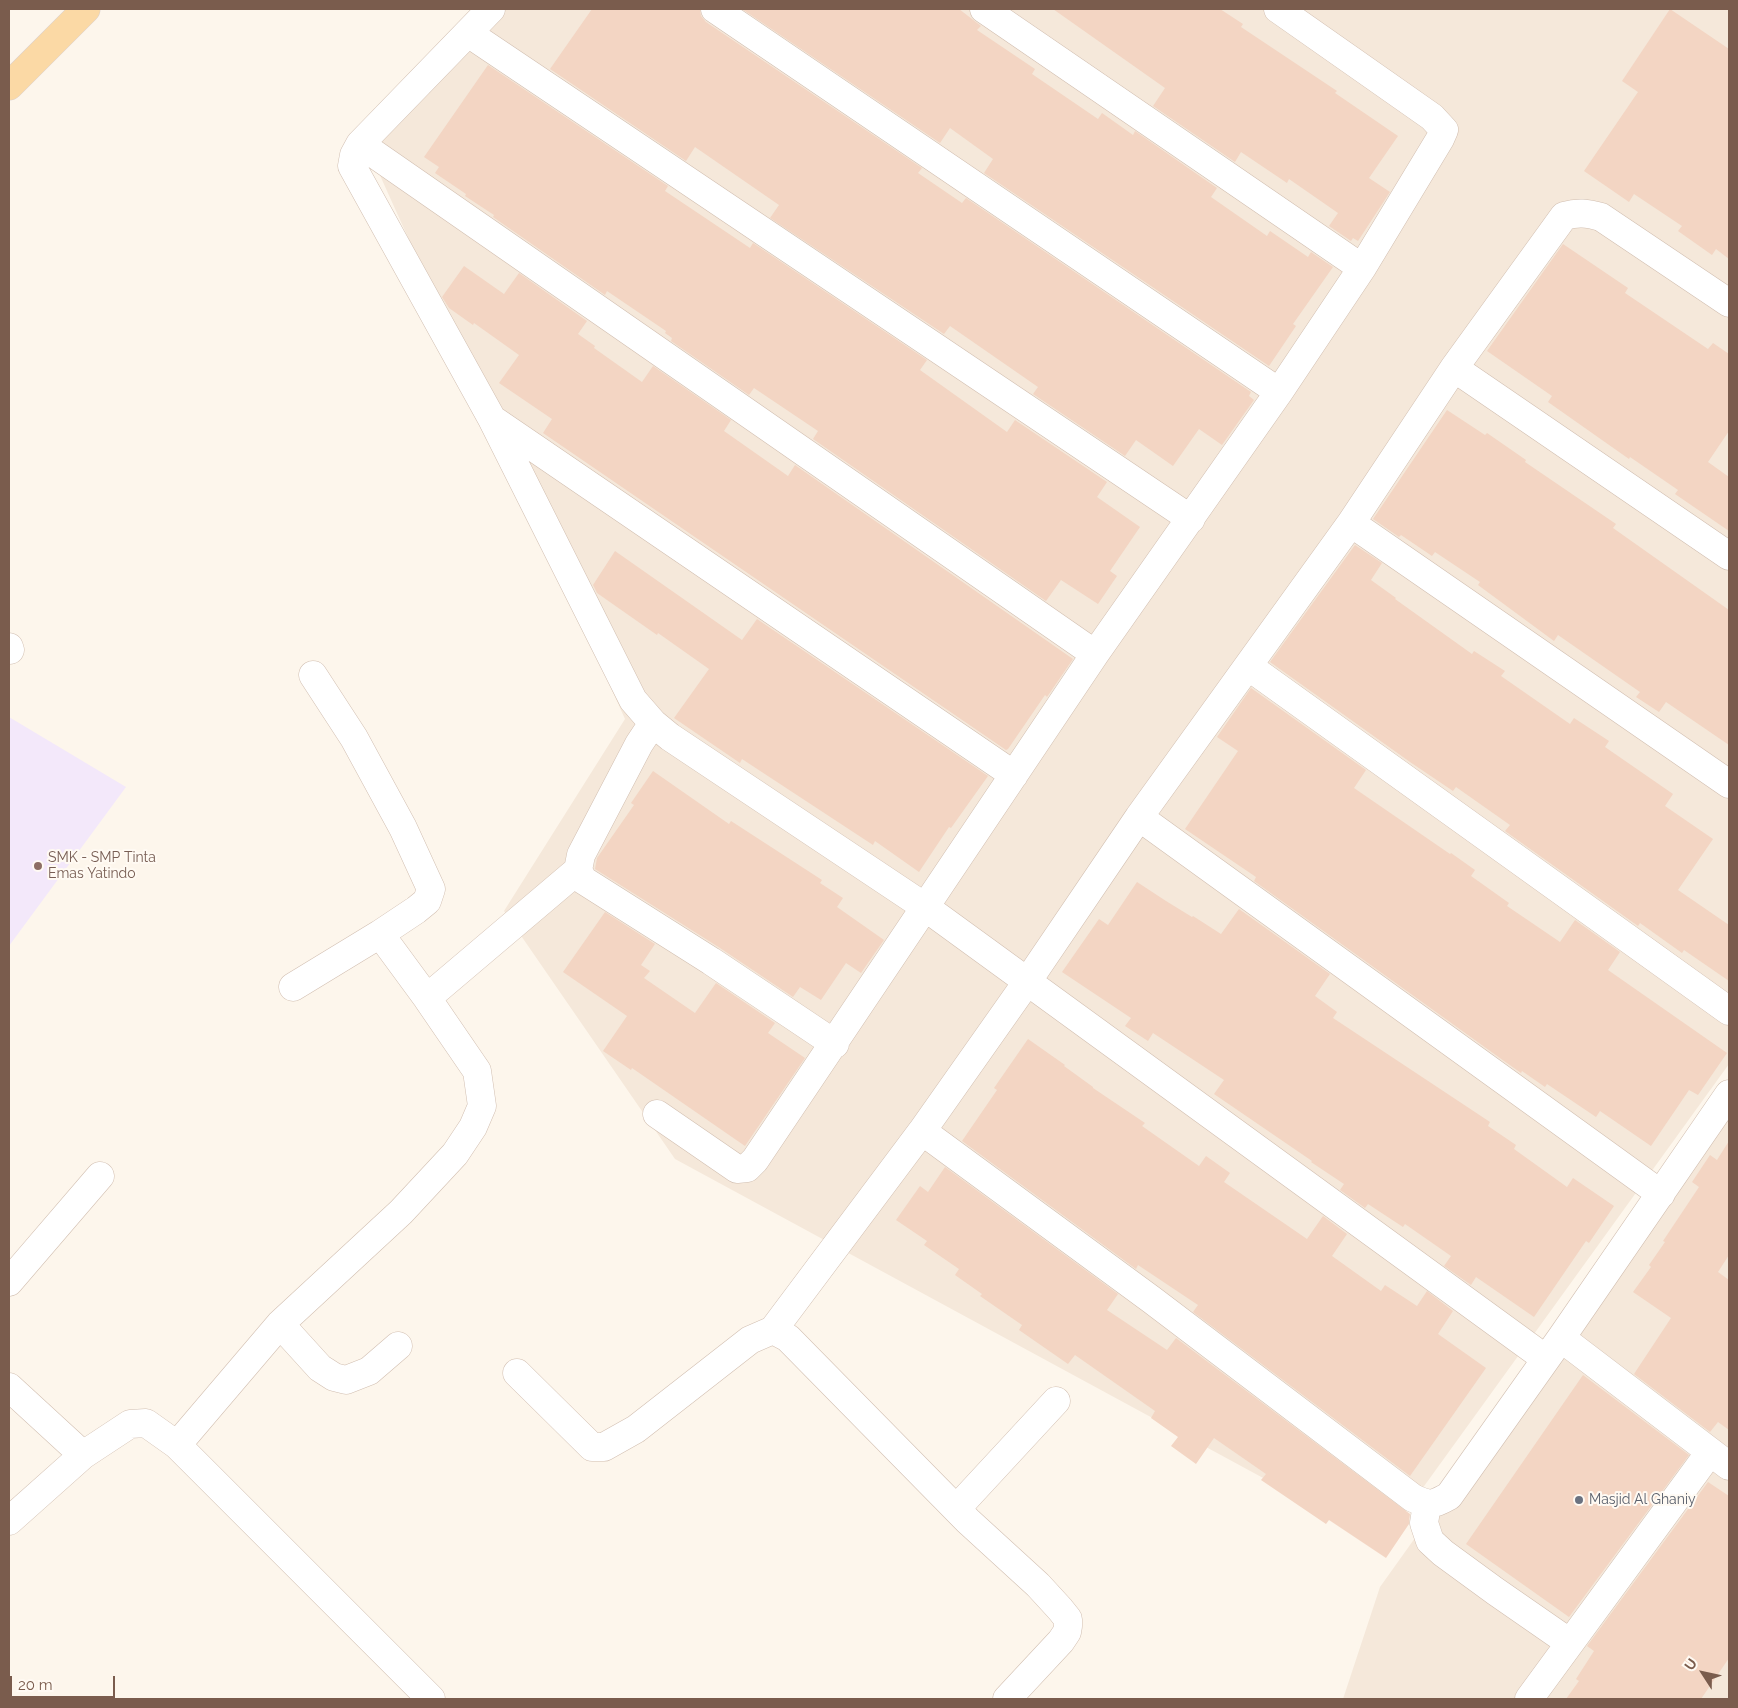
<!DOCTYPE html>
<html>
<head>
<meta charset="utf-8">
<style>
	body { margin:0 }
	#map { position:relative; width:1738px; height:1708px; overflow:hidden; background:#fdf6ec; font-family:Raleway,sans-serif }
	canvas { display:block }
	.frame { position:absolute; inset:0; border:10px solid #7a5c4d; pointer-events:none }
	.north { position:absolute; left:1678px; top:1648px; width:50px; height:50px; -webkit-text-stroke:4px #fffaf3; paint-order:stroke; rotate:305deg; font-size:14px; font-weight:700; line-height:20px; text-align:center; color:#7a5c4d }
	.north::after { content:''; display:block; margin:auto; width:18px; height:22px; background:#7a5c4d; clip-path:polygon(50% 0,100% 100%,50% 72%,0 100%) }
	.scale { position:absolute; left:10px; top:1676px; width:105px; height:22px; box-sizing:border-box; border:2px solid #7a5c4d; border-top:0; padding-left:6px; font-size:15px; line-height:18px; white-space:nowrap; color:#7a5c4d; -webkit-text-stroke:4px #fffaf3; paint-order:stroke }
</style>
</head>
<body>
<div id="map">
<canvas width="1738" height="1708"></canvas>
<div class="frame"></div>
<div class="north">U</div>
<div class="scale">20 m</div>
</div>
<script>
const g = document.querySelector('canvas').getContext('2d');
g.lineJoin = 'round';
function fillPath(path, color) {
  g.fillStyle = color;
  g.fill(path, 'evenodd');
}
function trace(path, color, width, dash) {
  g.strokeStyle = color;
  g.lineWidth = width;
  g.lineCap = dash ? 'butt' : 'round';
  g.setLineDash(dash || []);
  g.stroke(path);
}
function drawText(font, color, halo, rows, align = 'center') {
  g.font = font + ' Raleway,sans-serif';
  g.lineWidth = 4;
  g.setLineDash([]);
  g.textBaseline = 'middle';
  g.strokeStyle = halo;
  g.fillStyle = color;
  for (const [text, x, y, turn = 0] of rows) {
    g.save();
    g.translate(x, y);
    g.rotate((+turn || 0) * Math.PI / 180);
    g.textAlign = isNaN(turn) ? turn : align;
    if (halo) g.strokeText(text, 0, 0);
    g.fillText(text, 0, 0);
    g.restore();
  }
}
fillPath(new Path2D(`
	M 506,9 L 1729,9 L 1729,1064 L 1383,1543 L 675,1159 L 504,911 L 625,719 L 369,151 Z
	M 1729,1098 L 1729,1699 L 1343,1699 L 1380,1587 Z`), '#f5e8da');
fillPath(new Path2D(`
	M 9,717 L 126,787 L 9,946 Z`), '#f3e8fa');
fillPath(new Path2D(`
	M 592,9 L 700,9 L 701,16 L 706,22 L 922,168 L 918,173 L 962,203 L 966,198 L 1251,392 L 1249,396 L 1254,400 L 1222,445 L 1199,429 L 1173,466 L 1136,440 L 1125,456 L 1033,394 L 1038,387 L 950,326 L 944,334 L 770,218 L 779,205 L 695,147 L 686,161 L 550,69 Z
	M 742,9 L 959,9 L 981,26 L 977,30 L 1035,69 L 1032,74 L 1098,119 L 1102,113 L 1133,135 L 1135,131 L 1217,188 L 1211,197 L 1267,236 L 1270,231 L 1308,257 L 1311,252 L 1333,267 L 1293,324 L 1296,326 L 1269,366 L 984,173 L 993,159 L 950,128 L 940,143 Z
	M 1053,9 L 1220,9 L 1243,24 L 1241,27 L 1337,91 L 1335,93 L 1398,136 L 1369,178 L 1390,192 L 1358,241 L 1353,238 L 1351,241 L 1329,226 L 1338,213 L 1289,179 L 1287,183 L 1241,152 L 1235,162 L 1153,106 L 1165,88 Z
	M 1670,9 L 1729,49 L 1729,259 L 1716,249 L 1712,255 L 1678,231 L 1682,226 L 1634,194 L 1629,202 L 1584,171 L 1638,92 L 1622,81 Z
	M 488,65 L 668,186 L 665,191 L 750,248 L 753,243 L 927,360 L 920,370 L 1007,432 L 1015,420 L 1107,482 L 1097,497 L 1140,527 L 1110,571 L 1117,576 L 1098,604 L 1061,580 L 1046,601 L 813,439 L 818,431 L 754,388 L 749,395 L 671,341 L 672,338 L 665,333 L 666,331 L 607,291 L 605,295 L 493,217 L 494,215 L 465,196 L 466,194 L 435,173 L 439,167 L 424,157 Z
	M 1563,244 L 1628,288 L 1625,293 L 1708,349 L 1713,343 L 1729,354 L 1729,431 L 1708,462 L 1729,477 L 1729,531 L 1675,494 L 1678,490 L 1630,457 L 1629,459 L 1548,402 L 1552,396 L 1487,351 Z
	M 464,266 L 504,294 L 519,273 L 587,321 L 578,334 L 595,346 L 594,348 L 642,382 L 653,366 L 731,420 L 724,431 L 788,476 L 795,465 L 1073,659 L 1047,697 L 1045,695 L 1008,749 L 1006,750 L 543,433 L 552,419 L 499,383 L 519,355 L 474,323 L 473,325 L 449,308 L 442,297 Z
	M 1447,410 L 1485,435 L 1487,433 L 1526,460 L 1525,462 L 1616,524 L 1613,528 L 1729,610 L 1729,745 L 1666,702 L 1659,712 L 1636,697 L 1640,692 L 1558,635 L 1554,641 L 1478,585 L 1480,582 L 1435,552 L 1432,556 L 1401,535 L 1399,537 L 1373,519 Z
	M 1355,545 L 1382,563 L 1371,580 L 1396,598 L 1395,599 L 1472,654 L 1474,651 L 1505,671 L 1501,676 L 1570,724 L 1574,718 L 1609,741 L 1605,747 L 1673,794 L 1665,806 L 1713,839 L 1678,890 L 1729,925 L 1729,981 L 1684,950 L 1682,953 L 1640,923 L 1638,926 L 1505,831 L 1510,825 L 1456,787 L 1453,791 L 1410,762 L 1270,662 Z
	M 615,551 L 742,640 L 757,619 L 988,776 L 951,828 L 949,827 L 919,872 L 875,841 L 873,845 L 742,759 L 740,763 L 674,718 L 709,669 L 658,633 L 657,635 L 597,593 L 593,585 Z
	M 1251,688 L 1366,770 L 1354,788 L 1450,854 L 1451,853 L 1475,870 L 1471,876 L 1509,903 L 1507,906 L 1560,942 L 1575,920 L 1620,952 L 1608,970 L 1727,1053 L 1698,1095 L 1689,1090 L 1651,1146 L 1600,1111 L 1596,1117 L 1547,1084 L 1545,1087 L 1522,1071 L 1521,1073 L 1504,1061 L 1254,881 L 1256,877 L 1185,829 L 1238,751 L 1217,737 Z
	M 653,771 L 729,824 L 731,821 L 822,880 L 820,883 L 843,898 L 837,907 L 884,940 L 861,973 L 846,963 L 821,1000 L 800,987 L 793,997 L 720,948 L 595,869 L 597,858 L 634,805 L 631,803 Z
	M 1137,882 L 1166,901 L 1192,917 L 1193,916 L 1221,934 L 1239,909 L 1330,974 L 1315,996 L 1337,1012 L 1333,1018 L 1490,1122 L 1488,1126 L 1516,1145 L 1514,1149 L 1567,1187 L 1573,1178 L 1614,1206 L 1589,1243 L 1586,1241 L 1534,1317 L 1476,1277 L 1471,1285 L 1444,1266 L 1451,1256 L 1405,1224 L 1403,1227 L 1368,1204 L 1365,1208 L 1340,1190 L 1344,1184 L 1311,1162 L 1312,1161 L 1214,1094 L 1224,1080 L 1153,1033 L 1148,1041 L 1125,1026 L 1131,1018 L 1062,972 L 1099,919 L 1108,925 Z
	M 605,912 L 655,944 L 641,965 L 650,971 L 644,978 L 695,1013 L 716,983 L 775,1023 L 768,1033 L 805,1058 L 745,1146 L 632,1068 L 631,1070 L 603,1051 L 627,1016 L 563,972 Z
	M 1028,1039 L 1065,1065 L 1064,1066 L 1093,1087 L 1093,1088 L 1145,1123 L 1142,1126 L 1199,1166 L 1206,1156 L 1230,1173 L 1224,1182 L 1307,1239 L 1323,1216 L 1347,1234 L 1332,1256 L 1381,1291 L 1385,1285 L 1417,1306 L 1427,1291 L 1453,1311 L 1438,1334 L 1486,1368 L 1410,1476 L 1193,1312 L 1198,1305 L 1138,1265 L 1136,1269 L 962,1141 L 997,1090 L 994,1088 Z
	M 1729,1141 L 1729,1255 L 1718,1272 L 1729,1280 L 1729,1430 L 1718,1422 L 1710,1432 L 1634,1374 L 1671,1318 L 1633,1292 L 1651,1267 L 1649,1265 L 1665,1242 L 1663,1241 L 1699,1187 L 1692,1182 L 1710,1155 L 1717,1160 Z
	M 945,1167 L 1118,1294 L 1107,1310 L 1167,1350 L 1176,1338 L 1410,1514 L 1409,1524 L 1386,1558 L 1329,1520 L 1326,1524 L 1261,1480 L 1266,1474 L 1214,1438 L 1196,1464 L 1171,1446 L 1178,1437 L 1151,1418 L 1155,1411 L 1075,1355 L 1068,1364 L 1019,1330 L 1022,1325 L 980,1296 L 982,1294 L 955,1275 L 959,1269 L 924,1245 L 927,1241 L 896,1220 L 920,1186 L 928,1192 Z
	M 1583,1375 L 1689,1455 L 1569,1617 L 1466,1544 Z
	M 1708,1482 L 1729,1496 L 1729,1658 L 1701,1699 L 1566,1699 L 1579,1681 L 1576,1679 L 1594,1651 L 1587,1646 Z`), '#f3d5c3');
const minor = new Path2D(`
	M 491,9 L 360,144 L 354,155 L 352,166 L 492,419 L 633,700 L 653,723 L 670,737 L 925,907 L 1546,1359
	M 715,9 L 1279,392
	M 984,9 L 1362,268
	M 468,33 L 1191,519
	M 360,144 L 1095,654
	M 1454,368 L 1729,556
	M 495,421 L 1014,775
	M 1351,523 L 1729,784
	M 9,647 L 10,650
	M 1248,666 L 1729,1011
	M 653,723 L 639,744 L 581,855 L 578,870 L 583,880 L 711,961 L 835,1044
	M 1139,817 L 1661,1194
	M 293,987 L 380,934
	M 427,998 L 578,870
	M 657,1114 L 737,1169 L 747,1168 L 755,1160 L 1095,654 L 1279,392 L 1362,268 L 1440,139 L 1444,130 L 1432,117 L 1278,9
	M 922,1131 L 1152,1300 L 1413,1498 C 1430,1506 1433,1505 1449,1496 L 1561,1338 L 1729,1094
	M 9,1282 L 100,1176
	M 280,1324 L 320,1368 L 334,1377 L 346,1380 L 369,1371 L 398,1346
	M 773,1330 L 922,1131 L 1027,982 L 1139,817 L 1351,523 L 1454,368 L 1564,216 C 1578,212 1587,213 1601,217 L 1729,303
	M 1561,1338 L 1729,1466
	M 517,1373 L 592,1447 L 604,1447 L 636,1429 L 750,1340 L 773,1330 L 788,1338 L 968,1521 L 1038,1585 L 1060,1609 L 1068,1619 L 1068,1626 L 1067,1632 L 1061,1641 L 1007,1699
	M 9,1387 L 83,1455
	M 177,1445 L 280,1324 L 401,1212 L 455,1154 L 473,1127 L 482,1106 L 477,1071 L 427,998 L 380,934 L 416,910 L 427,901 L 431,889 L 403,828 L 354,738 L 313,675
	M 1427,1504 L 1424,1523 L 1430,1541 L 1443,1553 L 1495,1591 L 1570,1643
	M 957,1508 L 1056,1401
	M 9,1521 L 83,1455 L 130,1424 L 146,1423 L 177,1445 L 431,1699
	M 1529,1699 L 1710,1452`);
const major = new Path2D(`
	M 9,86 L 86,9`);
trace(minor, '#d1beb0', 29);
trace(major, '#dad1cd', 29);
trace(minor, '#fff', 28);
trace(major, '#fbd9a5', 28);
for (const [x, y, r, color] of [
	[38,866,5,"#8d6e63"],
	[1579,1500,5,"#6b7280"]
]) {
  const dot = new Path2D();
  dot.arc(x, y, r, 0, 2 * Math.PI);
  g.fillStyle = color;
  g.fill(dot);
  trace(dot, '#fffaf3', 2);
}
drawText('14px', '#785e54', '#fffaf3', [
	["SMK - SMP Tinta",48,858],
	["Emas Yatindo",48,874]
], 'left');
drawText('14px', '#5b616d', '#fffaf3', [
	["Masjid Al Ghaniy",1589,1500]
], 'left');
</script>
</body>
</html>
